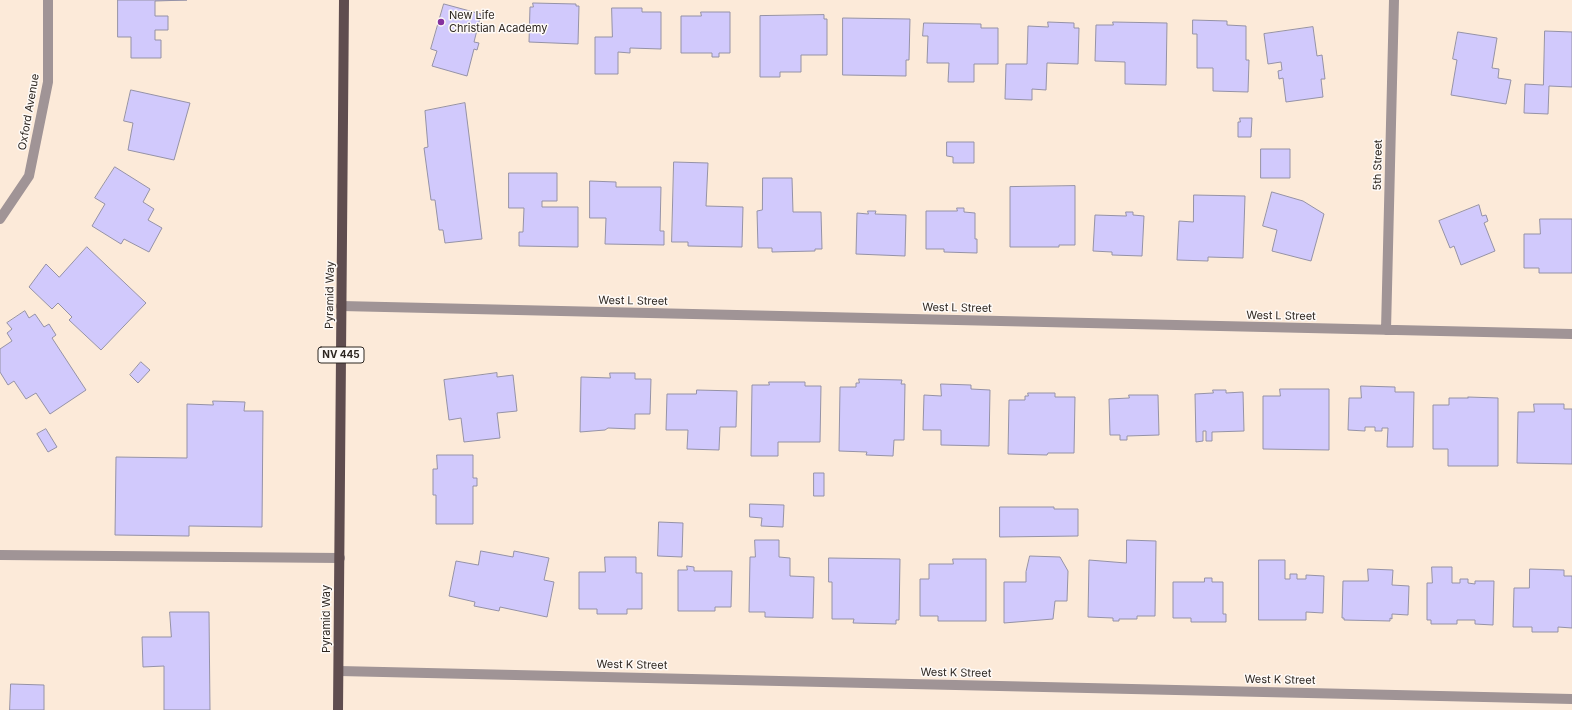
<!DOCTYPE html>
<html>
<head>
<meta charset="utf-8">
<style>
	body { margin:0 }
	canvas { display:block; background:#fcead9 }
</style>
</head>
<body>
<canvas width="1572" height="710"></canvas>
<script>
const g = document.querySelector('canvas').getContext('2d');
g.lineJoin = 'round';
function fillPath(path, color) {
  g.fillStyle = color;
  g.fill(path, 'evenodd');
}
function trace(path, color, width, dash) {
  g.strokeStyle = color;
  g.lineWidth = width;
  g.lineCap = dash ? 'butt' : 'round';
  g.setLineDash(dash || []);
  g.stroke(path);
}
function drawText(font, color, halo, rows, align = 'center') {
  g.font = font + ' Inter,sans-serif';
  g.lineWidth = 3;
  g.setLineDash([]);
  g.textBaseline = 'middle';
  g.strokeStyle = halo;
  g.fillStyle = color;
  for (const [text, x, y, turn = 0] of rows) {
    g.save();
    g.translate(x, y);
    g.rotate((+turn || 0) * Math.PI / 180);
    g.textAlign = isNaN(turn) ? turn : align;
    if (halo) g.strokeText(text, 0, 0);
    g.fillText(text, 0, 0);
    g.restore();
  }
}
const building = new Path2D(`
	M 118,0 L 187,0 L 155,1 L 155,16 L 168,16 L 168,30 L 155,30 L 155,40 L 161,40 L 161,58 L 131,58 L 131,37 L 118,37 Z
	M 533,3 L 576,4 L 576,6 L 579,6 L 578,44 L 529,42 L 530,7 L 533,7 Z
	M 444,4 L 481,14 L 474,42 L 479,43 L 477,50 L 474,49 L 467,76 L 432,66 L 437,51 L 431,49 Z
	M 612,8 L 642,8 L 642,12 L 661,12 L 661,49 L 630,48 L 630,53 L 618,52 L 618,74 L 595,74 L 595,37 L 612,37 Z
	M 701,12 L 730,12 L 730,53 L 719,53 L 719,57 L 712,57 L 712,53 L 681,53 L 681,16 L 701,16 Z
	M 824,15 L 824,19 L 827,19 L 827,55 L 801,55 L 801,72 L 780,72 L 780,77 L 760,77 L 760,16 Z
	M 843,18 L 910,19 L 909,60 L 906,60 L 906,76 L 843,75 Z
	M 1193,20 L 1227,21 L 1227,25 L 1246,26 L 1246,60 L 1249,60 L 1248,92 L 1213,91 L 1213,68 L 1197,68 L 1197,34 L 1193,34 Z
	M 1048,22 L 1074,23 L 1074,28 L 1079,28 L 1078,64 L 1047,63 L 1046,90 L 1032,89 L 1032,100 L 1005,99 L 1006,64 L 1027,64 L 1028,26 L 1048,27 Z
	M 1113,22 L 1167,23 L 1166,85 L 1125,84 L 1125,62 L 1095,61 L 1096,25 L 1113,25 Z
	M 924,23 L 981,24 L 981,28 L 998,28 L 998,64 L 974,64 L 974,82 L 948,82 L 949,63 L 927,63 L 928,36 L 923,36 Z
	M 1313,27 L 1317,56 L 1322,55 L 1325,79 L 1321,79 L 1323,97 L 1286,102 L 1283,78 L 1279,79 L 1278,71 L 1282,70 L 1281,62 L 1268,64 L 1264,34 Z
	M 1545,31 L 1572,32 L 1572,87 L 1549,86 L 1548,114 L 1524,113 L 1525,84 L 1543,85 Z
	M 1458,32 L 1497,38 L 1492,68 L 1499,69 L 1498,78 L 1511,80 L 1506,104 L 1451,95 L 1457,60 L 1453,59 Z
	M 131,90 L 190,103 L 174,160 L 128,150 L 133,123 L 124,121 Z
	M 465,103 L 482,239 L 445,243 L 443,230 L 439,230 L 435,200 L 431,200 L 424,148 L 428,147 L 425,111 Z
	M 1240,118 L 1252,118 L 1251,137 L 1238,137 L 1238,122 L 1240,122 Z
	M 947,142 L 974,142 L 974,163 L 953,163 L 953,157 L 947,156 Z
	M 1261,149 L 1290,149 L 1290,178 L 1261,178 Z
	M 674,162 L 708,163 L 706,206 L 743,207 L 742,247 L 688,246 L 688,242 L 672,242 Z
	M 115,167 L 150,189 L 143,202 L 154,209 L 148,220 L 162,228 L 149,252 L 124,239 L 121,244 L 92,226 L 105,204 L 95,198 Z
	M 509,173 L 557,173 L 557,201 L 542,201 L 542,207 L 578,207 L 578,247 L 519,246 L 519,232 L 523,232 L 524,208 L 509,208 Z
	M 763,178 L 792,178 L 793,212 L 821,212 L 822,249 L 815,249 L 815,251 L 772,252 L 772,248 L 758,248 L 757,211 L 762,210 Z
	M 590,181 L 616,182 L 616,187 L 661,187 L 660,231 L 664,231 L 664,245 L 605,244 L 606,218 L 590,218 Z
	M 1075,186 L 1075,245 L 1059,245 L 1059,247 L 1010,247 L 1010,187 Z
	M 1272,192 L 1303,201 L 1324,214 L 1311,261 L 1272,251 L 1277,230 L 1263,226 Z
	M 1194,195 L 1245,196 L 1243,258 L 1208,257 L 1208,261 L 1177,260 L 1179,221 L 1193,222 Z
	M 1479,205 L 1482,216 L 1486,215 L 1488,221 L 1484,223 L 1495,251 L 1461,265 L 1454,246 L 1450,248 L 1439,221 Z
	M 957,208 L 964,208 L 964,212 L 975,213 L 975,239 L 977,239 L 977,253 L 944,252 L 944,249 L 926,249 L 926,211 L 957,211 Z
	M 868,211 L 876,211 L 875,214 L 906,215 L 905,256 L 856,254 L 857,213 L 868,214 Z
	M 1126,212 L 1133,212 L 1133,215 L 1144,216 L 1142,256 L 1112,255 L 1112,252 L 1093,251 L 1095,215 L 1126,216 Z
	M 1540,219 L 1572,219 L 1572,273 L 1539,273 L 1539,268 L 1524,268 L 1524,234 L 1540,234 Z
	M 87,247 L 146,303 L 101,350 L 69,320 L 72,317 L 58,303 L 52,309 L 29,287 L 46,264 L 59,277 Z
	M 25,311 L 29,318 L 35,314 L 44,327 L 49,324 L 56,335 L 52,338 L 86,390 L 50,414 L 36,393 L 26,399 L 14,381 L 8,385 L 0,372 L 0,349 L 12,341 L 7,333 L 12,329 L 7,323 Z
	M 141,362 L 150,370 L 138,383 L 130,375 Z
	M 497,373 L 497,377 L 513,375 L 517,411 L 497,413 L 500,438 L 464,442 L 461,418 L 449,420 L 444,380 Z
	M 610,373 L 635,373 L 635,379 L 651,379 L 650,414 L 635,414 L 635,429 L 608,428 L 605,430 L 580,432 L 581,377 L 610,378 Z
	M 859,379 L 902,380 L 901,384 L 905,384 L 904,440 L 894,440 L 893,456 L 866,455 L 867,452 L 839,451 L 840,387 L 856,387 L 856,383 L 859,383 Z
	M 769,382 L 805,382 L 805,386 L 821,386 L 820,442 L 778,442 L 778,456 L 751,456 L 752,385 L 769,385 Z
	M 941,384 L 971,385 L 971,389 L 990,390 L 989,446 L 941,445 L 941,430 L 923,430 L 924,395 L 941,396 Z
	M 1361,386 L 1395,387 L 1395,392 L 1414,392 L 1413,447 L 1387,447 L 1388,428 L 1382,428 L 1382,431 L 1375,431 L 1375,427 L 1365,427 L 1365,431 L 1348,430 L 1349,398 L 1361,398 Z
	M 1280,389 L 1329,389 L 1329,450 L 1263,449 L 1263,396 L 1280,396 Z
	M 697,390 L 737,391 L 736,427 L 720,427 L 719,450 L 687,449 L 688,430 L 666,430 L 667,394 L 696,394 Z
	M 1213,390 L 1226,390 L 1226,393 L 1243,392 L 1244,431 L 1212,432 L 1212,441 L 1206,441 L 1206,431 L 1203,431 L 1203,441 L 1196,442 L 1195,394 L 1213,393 Z
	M 1028,393 L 1055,393 L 1055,397 L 1075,397 L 1074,453 L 1048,453 L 1047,455 L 1008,454 L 1009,400 L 1025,400 L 1025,396 L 1028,396 Z
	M 1129,395 L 1158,395 L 1159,435 L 1127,436 L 1127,440 L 1120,440 L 1120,435 L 1110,435 L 1109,399 L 1129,398 Z
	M 1468,397 L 1498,398 L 1498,466 L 1448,466 L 1448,449 L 1433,449 L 1433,405 L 1449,405 L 1449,398 L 1468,398 Z
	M 213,401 L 245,402 L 244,411 L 263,411 L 262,527 L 189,526 L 189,536 L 115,535 L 116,457 L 187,458 L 187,404 L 213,405 Z
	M 1534,404 L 1564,404 L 1564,409 L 1572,409 L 1572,464 L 1517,463 L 1518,412 L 1534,412 Z
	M 46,429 L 57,447 L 48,452 L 37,434 Z
	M 437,455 L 473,455 L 473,478 L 477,478 L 477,486 L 473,486 L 473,524 L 436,524 L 436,495 L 433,495 L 433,469 L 437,469 Z
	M 814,473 L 824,473 L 824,496 L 814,496 Z
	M 750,504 L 784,505 L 783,527 L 761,526 L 762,518 L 750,517 Z
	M 1000,507 L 1054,507 L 1054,509 L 1078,509 L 1078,536 L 1000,537 Z
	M 659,522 L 683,523 L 682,557 L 658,556 Z
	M 755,540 L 779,540 L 779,557 L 790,558 L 790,576 L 814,577 L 813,618 L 765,617 L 765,612 L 749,612 L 750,557 L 755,557 Z
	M 1127,540 L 1156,541 L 1155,616 L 1137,616 L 1137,619 L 1119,619 L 1119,621 L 1113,621 L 1113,618 L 1088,617 L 1089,560 L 1126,563 Z
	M 481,551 L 513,557 L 514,551 L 549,558 L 544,580 L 554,582 L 547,617 L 500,607 L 499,611 L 474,606 L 475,602 L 449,596 L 456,561 L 478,565 Z
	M 1030,556 L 1060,557 L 1068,571 L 1067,601 L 1055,601 L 1053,619 L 1004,623 L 1004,582 L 1026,582 L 1026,572 Z
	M 605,557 L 636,557 L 636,573 L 642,573 L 642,609 L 627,609 L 627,614 L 597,614 L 597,609 L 579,609 L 579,572 L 605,572 Z
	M 829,558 L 900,559 L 899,620 L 896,620 L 896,624 L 853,623 L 854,619 L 832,619 L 832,582 L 829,582 Z
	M 953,559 L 986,559 L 986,621 L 938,621 L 938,616 L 920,616 L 920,579 L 929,579 L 929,564 L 953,564 Z
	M 1259,560 L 1285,560 L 1285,579 L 1290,579 L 1290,574 L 1297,574 L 1297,579 L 1306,579 L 1306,575 L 1324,576 L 1323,613 L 1306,612 L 1306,620 L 1259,620 Z
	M 687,566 L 694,567 L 694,571 L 732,571 L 731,607 L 715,607 L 715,611 L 678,611 L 678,570 L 687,570 Z
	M 1432,567 L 1452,567 L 1452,583 L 1460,583 L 1460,579 L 1468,579 L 1468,583 L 1475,584 L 1475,581 L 1494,581 L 1493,625 L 1475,624 L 1475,620 L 1457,620 L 1457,624 L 1431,624 L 1431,620 L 1427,620 L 1427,583 L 1432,583 Z
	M 1368,569 L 1393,570 L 1392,585 L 1409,586 L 1408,615 L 1392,614 L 1392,619 L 1390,618 L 1390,621 L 1344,620 L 1344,618 L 1342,618 L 1343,581 L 1368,581 Z
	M 1530,569 L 1564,570 L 1564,576 L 1572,576 L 1572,628 L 1558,627 L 1558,632 L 1532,632 L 1532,627 L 1513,627 L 1514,588 L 1529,588 Z
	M 1205,578 L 1212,578 L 1212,582 L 1223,582 L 1223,614 L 1226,614 L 1226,622 L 1191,622 L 1191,618 L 1173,618 L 1173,582 L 1204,582 Z
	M 170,612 L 209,612 L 210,710 L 164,710 L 164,666 L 143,667 L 142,637 L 171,637 Z
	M 11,684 L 44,685 L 44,710 L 10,710 Z`);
fillPath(building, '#d1c9fc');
trace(building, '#9592a6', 1);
trace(new Path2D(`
	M 0,555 L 340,558`), '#a09496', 10);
trace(new Path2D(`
	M 0,219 L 29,176 L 48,82 L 48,0
	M 341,306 L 1572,334
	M 1386,330 L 1394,0
	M 339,671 L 1572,699`), '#a09496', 10);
trace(new Path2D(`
	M 338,710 L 344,0`), '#5f4d4f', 10);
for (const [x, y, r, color] of [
	[441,22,4,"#85309e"]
]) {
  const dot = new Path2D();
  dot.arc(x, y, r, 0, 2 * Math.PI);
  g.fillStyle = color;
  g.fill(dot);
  trace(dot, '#fefaf7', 1.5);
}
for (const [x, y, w] of [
	[341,355,46]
]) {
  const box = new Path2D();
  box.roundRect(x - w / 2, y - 8, w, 16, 3);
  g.fillStyle = '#fefaf7';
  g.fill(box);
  trace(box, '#2d2620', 1);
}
drawText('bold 10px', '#2d2620', null, [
	["NV 445",341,355]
]);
drawText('11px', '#2d2620', '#fefaf7', [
	["New Life",449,16],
	["Christian Academy",449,29]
], 'left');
drawText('11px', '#2d2620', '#fefaf7', [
	["Oxford Avenue",29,112,-80],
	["5th Street",1378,165,-89],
	["Pyramid Way",330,295,-89],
	["West L Street",633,301,1],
	["West L Street",957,308,1],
	["West L Street",1281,316,1],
	["Pyramid Way",327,619,-90],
	["West K Street",632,665,1],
	["West K Street",956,673,1],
	["West K Street",1280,680,1]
]);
</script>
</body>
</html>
